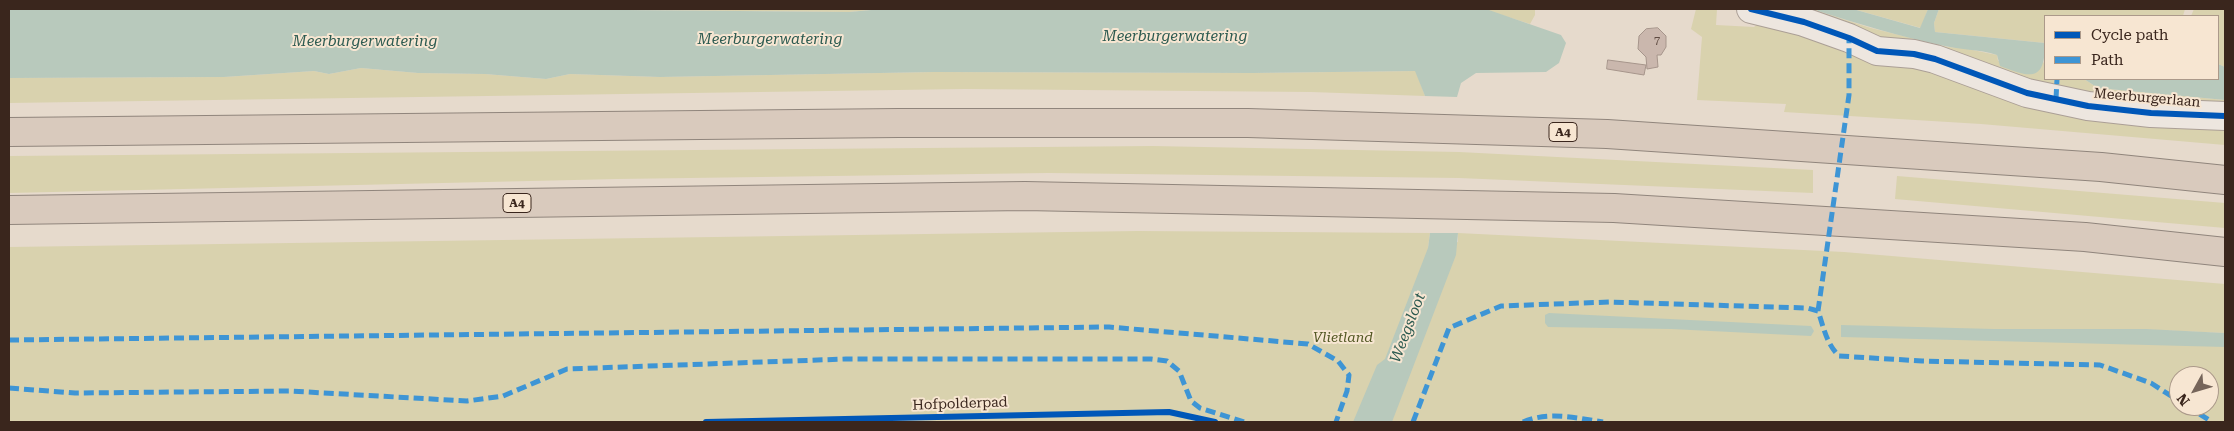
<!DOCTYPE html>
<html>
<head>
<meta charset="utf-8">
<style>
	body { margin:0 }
	#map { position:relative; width:2234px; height:431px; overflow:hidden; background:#e6dacc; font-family:"Roboto Serif",serif }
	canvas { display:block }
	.frame { position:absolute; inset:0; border:10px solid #3a261d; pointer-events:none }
	.legend { position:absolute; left:2044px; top:15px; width:175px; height:65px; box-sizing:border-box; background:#f7e6d2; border:1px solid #ab998a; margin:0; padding:6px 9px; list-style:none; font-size:15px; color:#3a261d }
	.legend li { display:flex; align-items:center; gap:10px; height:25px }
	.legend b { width:25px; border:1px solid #ab998a }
	.north { position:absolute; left:2169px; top:366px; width:50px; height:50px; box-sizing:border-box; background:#f7e6d2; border:1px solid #ab998a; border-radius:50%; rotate:231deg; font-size:14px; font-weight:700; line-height:20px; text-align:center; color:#3a261d }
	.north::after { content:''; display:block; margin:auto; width:18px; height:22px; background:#76655a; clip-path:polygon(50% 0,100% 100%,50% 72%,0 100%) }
</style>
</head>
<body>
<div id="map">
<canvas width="2234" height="431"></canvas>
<div class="frame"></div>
<ul class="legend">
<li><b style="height:6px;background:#0057b8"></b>Cycle path</li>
<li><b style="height:6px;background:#3e95d5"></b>Path</li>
</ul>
<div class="north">N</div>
</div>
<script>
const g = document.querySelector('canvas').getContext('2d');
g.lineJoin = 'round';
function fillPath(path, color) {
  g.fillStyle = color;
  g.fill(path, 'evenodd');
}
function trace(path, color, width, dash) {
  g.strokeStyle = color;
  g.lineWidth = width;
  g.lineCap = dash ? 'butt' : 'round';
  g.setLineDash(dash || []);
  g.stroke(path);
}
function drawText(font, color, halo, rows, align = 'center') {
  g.font = font + ' "Roboto Serif",serif';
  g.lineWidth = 4;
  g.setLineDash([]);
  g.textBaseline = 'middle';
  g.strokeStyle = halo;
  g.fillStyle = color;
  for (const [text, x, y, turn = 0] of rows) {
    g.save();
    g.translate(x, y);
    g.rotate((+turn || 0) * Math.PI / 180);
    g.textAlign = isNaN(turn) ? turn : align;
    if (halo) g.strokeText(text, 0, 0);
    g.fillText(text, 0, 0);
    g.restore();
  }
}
fillPath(new Path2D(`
	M 515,9 L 882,9 L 849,12 Z
	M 1483,9 L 1535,9 L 1535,15 L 1530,24 Z
	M 1696,9 L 1717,9 L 1716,25 L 1754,27 L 1762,20 L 1874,54 L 2225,120 L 2225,145 L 1981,124 L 1784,112 L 1786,104 L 1697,100 L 1702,37 L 1691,29 Z
	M 1808,9 L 1817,9 L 1818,11 L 1871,28 L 1948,47 L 1963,48 L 1997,55 L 1998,61 L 2043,63 L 2045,61 L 2045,79 L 2084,79 L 2098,88 L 2225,100 L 2225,113 L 2087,102 L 1807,19 Z
	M 1853,9 L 1928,9 L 1921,28 Z
	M 1939,9 L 2185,9 L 2183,16 L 2045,16 L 2045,43 L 1935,32 L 1934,23 Z
	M 2194,9 L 2225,9 L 2225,67 L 2218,64 L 2218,16 L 2191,16 Z
	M 361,68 L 418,73 L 485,74 L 546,79 L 570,74 L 660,77 L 934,72 L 1252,73 L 1416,71 L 1425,96 L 1311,92 L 965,89 L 9,103 L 9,78 L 224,77 L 314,71 L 329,74 Z
	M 1153,146 L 1459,152 L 1813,170 L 1813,193 L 1459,178 L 1048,173 L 617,179 L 9,193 L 9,156 Z
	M 1897,176 L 2225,203 L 2225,228 L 1895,199 Z
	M 1138,231 L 1430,233 L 1428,248 L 1458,242 L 1458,233 L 1844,252 L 2225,284 L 2225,333 L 2132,329 L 2225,335 L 2225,422 L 9,422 L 9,247 ZM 2179,376 L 2209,376 L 2209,406 L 2179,406 Z`), '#d9d2ae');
fillPath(new Path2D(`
	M 9,9 L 515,9 L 849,12 L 882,9 L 1486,9 L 1561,35 L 1566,43 L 1559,63 L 1546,72 L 1476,73 L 1461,83 L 1457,97 L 1425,96 L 1415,71 L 1252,73 L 934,72 L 660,77 L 570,74 L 546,79 L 485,74 L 418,73 L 361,68 L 329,74 L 314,71 L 224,77 L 9,78 Z
	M 1817,9 L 1853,9 L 1920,28 L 1928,9 L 1939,9 L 1934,23 L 1935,32 L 2045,43 C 2045,82 2031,78 2000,66 L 1997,55 C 1979,49 1959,50 1940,45 C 1899,36 1858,24 1818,11 Z
	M 2218,64 L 2225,67 L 2225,100 L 2098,88 L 2084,79 L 2218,79 Z
	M 1430,233 L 1458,233 L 1456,255 L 1392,422 L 1353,422 L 1377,365 L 1385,359 L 1428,248 Z
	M 1549,313 L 1811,326 L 1814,331 L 1811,336 L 1671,329 L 1548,327 L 1545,323 L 1545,315 Z
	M 1841,325 L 1994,329 L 2146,329 L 2225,333 L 2225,347 L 1841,337 Z`), '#b8c9bc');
const building = new Path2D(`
	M 1658,28 L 1666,36 L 1666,47 L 1661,55 L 1657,55 L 1658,67 L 1647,69 L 1646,57 L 1638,49 L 1639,36 L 1646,29 Z
	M 1608,60 L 1646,65 L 1644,75 L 1607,69 Z`);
fillPath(building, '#cab7ad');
trace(building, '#a6958b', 1);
const minor = new Path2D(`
	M 1751,9 L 1804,22 L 1849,38 L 1877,51 L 1914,54 L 1935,59 L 2027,93 L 2088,106 L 2151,113 L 2225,116`);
const highway = new Path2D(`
	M 9,132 L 898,123 L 1248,123 L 1607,134 L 2101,167 L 2225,180
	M 9,210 L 1025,196 L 1614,208 L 2085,237 L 2225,252`);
trace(minor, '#ab9f96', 30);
trace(highway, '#90857c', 30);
trace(minor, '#ede6df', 28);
trace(highway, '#d9cabd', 28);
trace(new Path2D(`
	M 2056,99 L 2057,79
	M 1818,311 L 1849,95 L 1849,38
	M 9,340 L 1109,327 L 1308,344 L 1338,361 L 1349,375 L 1347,391 L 1336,422
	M 9,388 L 75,393 L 289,391 L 467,401 L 503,396 L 567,369 L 846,359 L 1151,359 L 1167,361 L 1179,371 L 1191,401 L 1200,408 L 1244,422
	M 2187,406 L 2212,422
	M 1413,422 L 1449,328 L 1501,306 L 1609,302 L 1807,308 L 1818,311 C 1824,328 1826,343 1839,356 L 1922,361 L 2100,365 L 2151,383 L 2179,401
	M 1523,422 C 1548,411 1577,418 1603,422`), '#3e95d5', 5, [10, 5]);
trace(new Path2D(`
	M 1751,9 L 1804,22 L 1849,38 L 1877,51 L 1914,54 L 1935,59 L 2027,93 L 2088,106 L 2151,113 L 2225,116
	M 706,422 L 1169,412 L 1215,422`), '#0057b8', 6);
drawText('11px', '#5e4a41', null, [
	["7",1657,41]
]);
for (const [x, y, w] of [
	[1563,132,28],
	[517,203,28]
]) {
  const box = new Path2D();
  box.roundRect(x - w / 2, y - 9.5, w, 19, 4);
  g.fillStyle = '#f7e6d2';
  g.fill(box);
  trace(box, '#3a261d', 1);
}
drawText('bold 12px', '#3a261d', null, [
	["A4",1563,132],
	["A4",517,203]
]);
drawText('14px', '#3a261d', '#f7e6d2', [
	["Meerburgerlaan",2147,98,5],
	["Hofpolderpad",960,404,-2]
]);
drawText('italic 14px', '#525723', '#f7e6d2', [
	["Vlietland",1343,338]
]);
drawText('italic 15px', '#2c5a50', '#f7e6d2', [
	["Meerburgerwatering",1175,37],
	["Meerburgerwatering",770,40],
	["Meerburgerwatering",365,42],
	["Weegsloot",1408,328,-69]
]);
</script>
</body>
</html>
